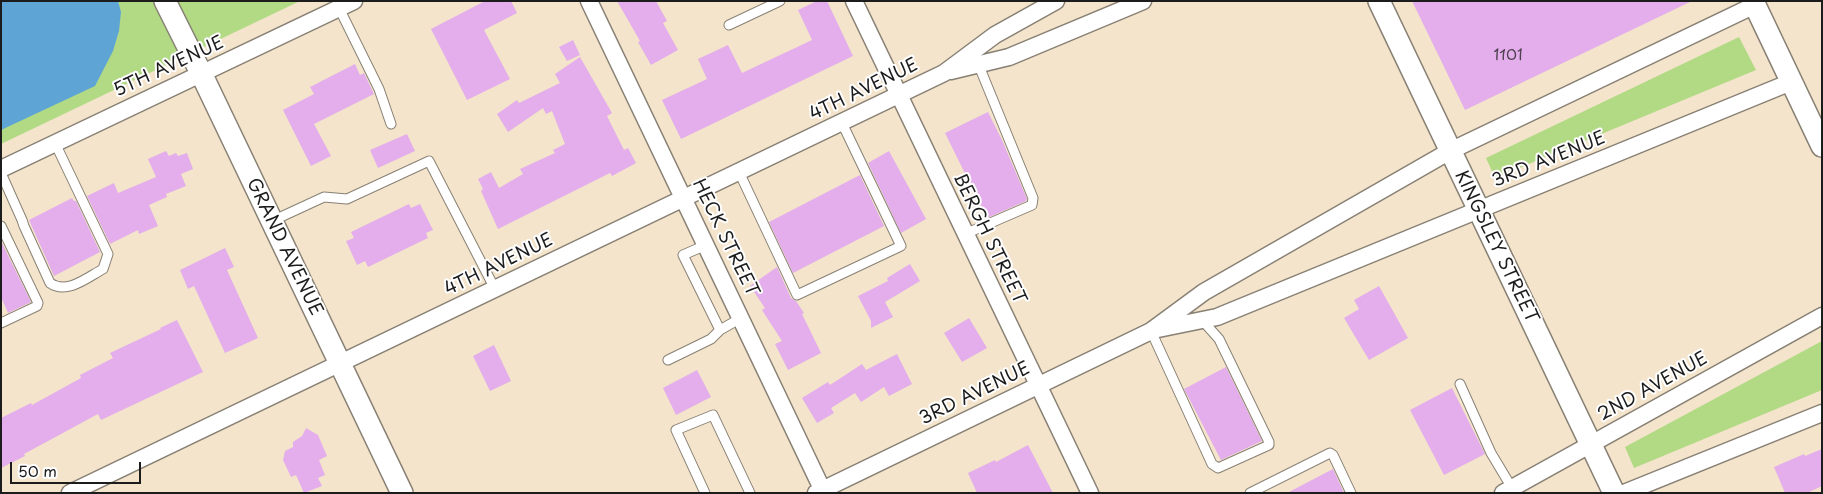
<!DOCTYPE html>
<html>
<head>
<meta charset="utf-8">
<style>
	body { margin:0 }
	#map { position:relative; width:1823px; height:494px; overflow:hidden; background:#f3e4cb; font-family:"Playpen Sans",sans-serif }
	canvas { display:block }
	.frame { position:absolute; inset:0; border:2px solid #1c1c1c; pointer-events:none }
	.scale { position:absolute; left:10px; top:462px; width:131px; height:22px; box-sizing:border-box; border:2px solid #1c1c1c; border-top:0; padding-left:6px; font-size:15px; line-height:18px; white-space:nowrap; color:#1c1c1c; -webkit-text-stroke:4px #fff; paint-order:stroke }
</style>
</head>
<body>
<div id="map">
<canvas width="1823" height="494"></canvas>
<div class="frame"></div>
<div class="scale">50 m</div>
</div>
<script>
const g = document.querySelector('canvas').getContext('2d');
g.lineJoin = 'round';
function fillPath(path, color) {
  g.fillStyle = color;
  g.fill(path, 'evenodd');
}
function trace(path, color, width, dash) {
  g.strokeStyle = color;
  g.lineWidth = width;
  g.lineCap = dash ? 'butt' : 'round';
  g.setLineDash(dash || []);
  g.stroke(path);
}
function drawText(font, color, halo, rows, align = 'center') {
  g.font = font + ' "Playpen Sans",sans-serif';
  g.lineWidth = 4;
  g.setLineDash([]);
  g.textBaseline = 'middle';
  g.strokeStyle = halo;
  g.fillStyle = color;
  for (const [text, x, y, turn = 0] of rows) {
    g.save();
    g.translate(x, y);
    g.rotate((+turn || 0) * Math.PI / 180);
    g.textAlign = isNaN(turn) ? turn : align;
    if (halo) g.strokeText(text, 0, 0);
    g.fillText(text, 0, 0);
    g.restore();
  }
}
fillPath(new Path2D(`
	M 1,1 L 300,1 L 1,144 Z
	M 1739,37 L 1756,70 L 1495,178 L 1486,158 Z
	M 1822,341 L 1822,390 L 1634,468 L 1625,447 Z`), '#b2da84');
fillPath(new Path2D(`
	M 1,1 L 118,1 L 121,12 L 119,31 L 113,51 L 95,86 L 1,130 Z`), '#5ea5d5');
fillPath(new Path2D(`
	M 485,1 L 511,1 L 517,13 L 484,30 L 510,79 L 467,100 L 431,29 Z
	M 617,1 L 656,1 L 667,21 L 663,23 L 678,50 L 651,65 L 638,42 L 640,41 Z
	M 817,1 L 827,1 L 853,56 L 681,139 L 662,100 L 707,79 L 698,59 L 728,45 L 742,73 L 812,40 L 798,10 Z
	M 1412,1 L 1692,1 L 1465,110 Z
	M 573,40 L 580,55 L 567,61 L 559,47 Z
	M 580,57 L 612,113 L 607,116 L 624,150 L 628,148 L 636,163 L 612,176 L 610,173 L 498,229 L 481,191 L 483,189 L 478,179 L 491,172 L 499,188 L 523,174 L 520,169 L 555,153 L 553,150 L 565,144 L 552,111 L 546,114 L 543,108 L 508,132 L 497,114 L 517,100 L 519,103 L 560,83 L 555,74 Z
	M 355,64 L 360,75 L 364,73 L 374,94 L 314,124 L 331,156 L 311,166 L 283,110 L 314,94 L 310,87 Z
	M 988,112 L 1002,140 L 1027,199 L 1026,201 L 987,218 L 945,133 Z
	M 407,134 L 415,151 L 378,168 L 370,150 Z
	M 166,151 L 169,156 L 176,153 L 178,156 L 187,153 L 193,169 L 181,174 L 186,186 L 166,194 L 167,197 L 149,205 L 158,226 L 139,234 L 138,230 L 110,244 L 87,196 L 114,183 L 118,193 L 156,177 L 148,159 Z
	M 889,151 L 926,219 L 901,233 L 868,163 Z
	M 860,175 L 884,226 L 793,273 L 769,222 Z
	M 72,198 L 74,201 L 76,201 L 100,252 L 54,276 L 29,220 Z
	M 409,204 L 411,208 L 420,204 L 433,230 L 426,233 L 428,238 L 368,267 L 365,261 L 357,265 L 346,241 L 354,238 L 351,232 Z
	M 1,241 L 31,302 L 8,313 L 1,297 Z
	M 225,248 L 234,267 L 227,270 L 258,338 L 225,353 L 194,286 L 188,289 L 180,270 Z
	M 910,264 L 920,281 L 885,302 L 893,317 L 871,328 L 871,321 L 858,296 L 888,281 L 887,278 Z
	M 777,267 L 791,298 L 796,301 L 804,313 L 802,314 L 821,353 L 788,370 L 775,344 L 782,341 L 762,310 L 765,308 L 750,286 Z
	M 1379,286 L 1408,338 L 1369,360 L 1344,318 L 1359,309 L 1354,300 Z
	M 969,318 L 987,348 L 962,362 L 944,333 Z
	M 177,320 L 203,372 L 101,420 L 98,414 L 24,454 L 25,456 L 1,468 L 1,418 L 31,403 L 32,405 L 81,378 L 80,375 L 113,358 L 110,353 L 161,329 L 160,328 Z
	M 494,345 L 511,381 L 490,391 L 473,356 Z
	M 897,354 L 912,384 L 889,396 L 884,387 L 861,402 L 855,393 L 831,408 L 834,413 L 817,423 L 802,398 L 828,382 L 830,385 L 862,364 L 866,370 Z
	M 1226,367 L 1262,441 L 1221,460 L 1184,389 Z
	M 697,370 L 711,397 L 676,415 L 663,388 Z
	M 1452,388 L 1485,454 L 1444,475 L 1410,410 Z
	M 306,428 L 318,435 L 327,456 L 319,460 L 325,475 L 318,478 L 322,486 L 304,493 L 296,475 L 291,477 L 283,460 L 285,451 L 293,447 L 293,442 L 302,436 Z
	M 1028,445 L 1053,493 L 977,493 L 968,473 L 995,460 L 996,462 Z
	M 1822,449 L 1822,486 L 1807,493 L 1785,493 L 1774,467 L 1804,454 L 1805,456 Z
	M 1333,469 L 1344,493 L 1287,493 Z`), '#e3aeeb');
const service = new Path2D(`
	M 339,8 L 379,89 L 391,124
	M 729,25 L 780,1
	M 739,172 L 797,295 L 901,246 L 842,123
	M 1,173 L 22,220 L 24,226 L 50,283 C 67,295 88,277 103,269 L 108,254 L 55,143
	M 272,221 L 324,197 L 347,199 L 429,161 L 495,289
	M 1,226 L 38,303 L 37,306 L 1,323
	M 965,234 L 1032,205 L 1033,198 L 977,61
	M 706,245 L 683,255 L 720,330 L 741,318
	M 1151,331 L 1212,464 L 1218,468 L 1269,445 L 1269,442 L 1219,339 L 1202,320
	M 668,360 L 711,339 L 720,330
	M 1460,384 L 1491,453 L 1512,488
	M 705,493 L 676,430 L 713,415 L 750,493
	M 1250,493 L 1330,453 L 1333,455 L 1351,493`);
const minor = new Path2D(`
	M 589,1 L 824,493
	M 854,1 L 1090,493
	M 951,71 L 1009,57 L 1143,1
	M 1,169 L 354,1
	M 1158,329 L 1217,317 L 1791,82
	M 70,493 L 944,73 L 995,35 L 1056,1
	M 816,493 L 1151,331 L 1204,292 L 1450,151 L 1755,5
	M 1503,493 L 1822,316
	M 1624,493 L 1822,413`);
const tertiary = new Path2D(`
	M 165,1 L 201,73 L 402,493
	M 1379,1 L 1614,493
	M 1753,1 L 1822,146`);
trace(service, '#888074', 11);
trace(minor, '#888074', 19);
trace(tertiary, '#888074', 24);
trace(service, '#fff', 9);
trace(minor, '#fff', 16);
trace(tertiary, '#fff', 21);
drawText('15px', '#4e4050', null, [
	["1101",1508,56]
]);
drawText('18px', '#1c1c1c', '#fff', [
	["5TH AVENUE",169,67,-25],
	["4TH AVENUE",864,90,-26],
	["3RD AVENUE",1549,160,-22],
	["HECK STREET",725,238,64],
	["BERGH STREET",989,239,64],
	["GRAND AVENUE",284,247,64],
	["KINGSLEY STREET",1496,247,64],
	["4TH AVENUE",499,265,-26],
	["2ND AVENUE",1653,387,-29],
	["3RD AVENUE",975,394,-26]
]);
</script>
</body>
</html>
